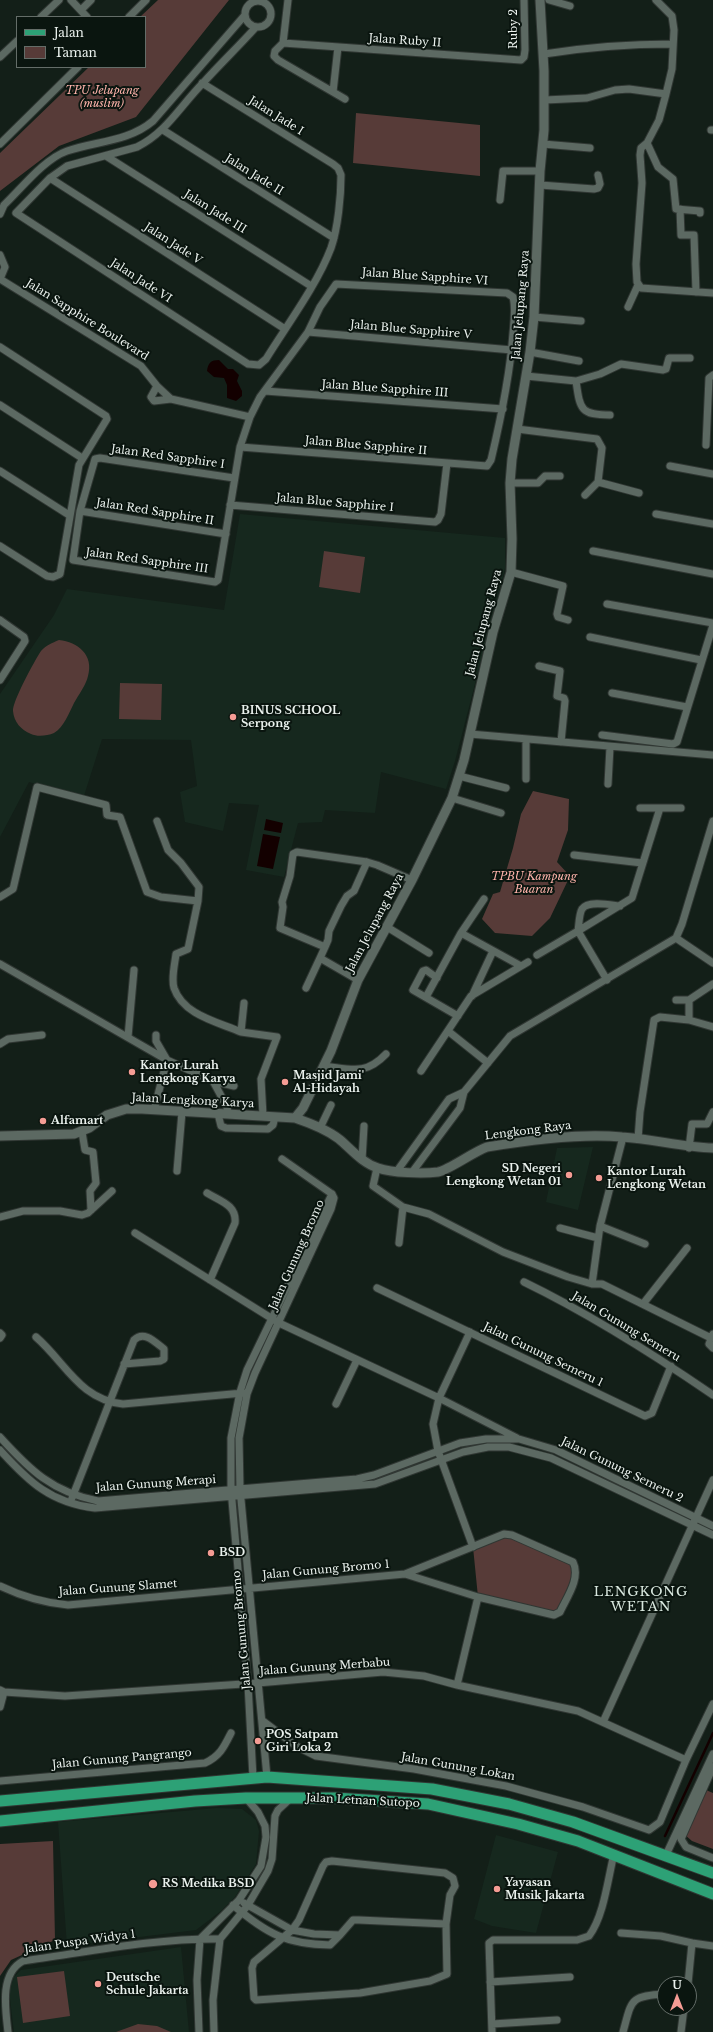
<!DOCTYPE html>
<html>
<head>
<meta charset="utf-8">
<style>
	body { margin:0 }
	#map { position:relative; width:713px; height:2032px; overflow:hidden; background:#131f18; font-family:"Libre Baskerville",serif }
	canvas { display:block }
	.legend { position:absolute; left:16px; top:16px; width:130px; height:52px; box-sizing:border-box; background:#0a150f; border:1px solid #646d68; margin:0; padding:5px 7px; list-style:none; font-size:12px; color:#eaf1ed }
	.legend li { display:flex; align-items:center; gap:8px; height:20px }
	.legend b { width:20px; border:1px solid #646d68 }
	.north { position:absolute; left:657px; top:1976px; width:40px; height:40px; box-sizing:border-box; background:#0a150f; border:1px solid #646d68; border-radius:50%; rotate:0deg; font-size:11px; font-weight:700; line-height:16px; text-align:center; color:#eaf1ed }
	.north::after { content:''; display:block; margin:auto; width:14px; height:18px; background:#f59c94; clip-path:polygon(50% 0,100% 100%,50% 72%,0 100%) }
</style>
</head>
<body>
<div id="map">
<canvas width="713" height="2032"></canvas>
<ul class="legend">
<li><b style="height:5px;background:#2da176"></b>Jalan</li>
<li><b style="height:11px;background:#573b38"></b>Taman</li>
</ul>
<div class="north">U</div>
</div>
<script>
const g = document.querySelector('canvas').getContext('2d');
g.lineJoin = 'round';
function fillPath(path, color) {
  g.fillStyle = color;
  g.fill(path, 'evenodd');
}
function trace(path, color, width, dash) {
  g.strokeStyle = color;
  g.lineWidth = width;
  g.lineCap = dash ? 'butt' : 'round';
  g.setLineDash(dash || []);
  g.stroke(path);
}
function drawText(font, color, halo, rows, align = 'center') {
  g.font = font + ' "Libre Baskerville",serif';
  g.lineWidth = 4;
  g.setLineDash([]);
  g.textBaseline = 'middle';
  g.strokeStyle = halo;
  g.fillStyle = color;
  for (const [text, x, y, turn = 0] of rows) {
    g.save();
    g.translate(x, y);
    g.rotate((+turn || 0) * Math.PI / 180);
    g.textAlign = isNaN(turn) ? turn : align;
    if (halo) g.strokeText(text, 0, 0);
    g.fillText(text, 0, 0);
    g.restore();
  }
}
fillPath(new Path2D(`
	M 240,514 L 505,538 L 505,568 L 455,761 L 446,789 L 381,772 L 375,813 L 325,810 L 322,822 L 298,823 L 284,877 L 246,870 L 259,805 L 229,803 L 223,831 L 185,822 L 180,792 L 197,786 L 191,740 L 102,739 L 83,799 L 29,782 L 0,837 L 0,694 L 54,615 L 67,589 L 224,610 Z
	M 593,1147 L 578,1210 L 546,1202 L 557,1148 Z
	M 217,1808 L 242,1809 L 256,1820 L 259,1831 L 256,1864 L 235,1897 L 221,1911 L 196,1930 L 67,1946 L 58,1822 Z
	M 496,1835 L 558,1852 L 536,1933 L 492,1926 L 474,1919 Z
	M 181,1947 L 189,2032 L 14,2032 L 9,1991 L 14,1977 L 21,1970 Z`), '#16281e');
fillPath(new Path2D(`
	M 158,0 L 229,0 L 136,117 L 59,146 L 0,191 L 0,153 L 89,67 L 145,67 L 145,17 L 140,17 Z
	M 356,113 L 480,125 L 480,176 L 353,163 Z
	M 324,551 L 365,557 L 360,593 L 319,587 Z
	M 59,640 C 78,642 94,655 88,676 C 86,685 79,694 74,703 C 69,713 64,727 54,733 C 47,736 37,737 31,734 C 21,730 14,722 13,711 C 12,702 35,660 41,651 C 46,645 52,643 59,640 Z
	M 120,683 L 162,684 L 161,720 L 119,719 Z
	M 533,791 L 569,799 L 568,830 L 557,862 L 570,876 L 550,918 L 532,936 L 495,933 L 482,919 L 493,894 L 500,892 L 513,848 L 521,814 Z
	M 504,1534 L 573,1562 L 577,1570 L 557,1615 L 478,1597 L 473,1547 Z
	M 706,1790 L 713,1793 L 713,1849 L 692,1841 L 685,1835 Z
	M 53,1841 L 55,1940 L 11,1960 L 0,1976 L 0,1844 Z
	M 64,1971 L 70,2016 L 23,2023 L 17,1977 Z
	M 138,2024 L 157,2026 L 171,2032 L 116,2032 Z`), '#573b38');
fillPath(new Path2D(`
	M 219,360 L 228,369 L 233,369 L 239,375 L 237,381 L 242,391 L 242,396 L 236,401 L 227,398 L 227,385 L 224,378 L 214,377 L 207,371 C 208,363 211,360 219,360 Z
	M 266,819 L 283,823 L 281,833 L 264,830 Z
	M 263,834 L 280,837 L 273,869 L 257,866 Z`), '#130000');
trace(new Path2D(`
	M 665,1836 L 713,1733`), '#130000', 2.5);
const minor = new Path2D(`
	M 71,0 L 87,17
	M 549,0 L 570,6
	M 656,0 L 672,16 L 674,30 L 672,69 L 666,94 L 659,120 L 647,143 L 641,148 L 640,155 L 642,183 L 636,264 L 637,282 L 641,288 L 713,293
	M245 14a13 13 0 1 1 26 0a13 13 0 1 1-26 0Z
	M 81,10 L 91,0
	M 41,17 L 59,0
	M 129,17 L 146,0
	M 283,43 L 521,60 L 524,57 L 525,50 L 524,0
	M 283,43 L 275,51 L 274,56 L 278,60 L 345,99
	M 283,43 L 288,0
	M 544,54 C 588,47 627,44 673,44
	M 0,57 L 17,41
	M 202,83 L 333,164 L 338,168 L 341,175 C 341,196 338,228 331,248 C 317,285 287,325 266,359 L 259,365 L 248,364 L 16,213 L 50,178 L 67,166 L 137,147 C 166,133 181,105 203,83 C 220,64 239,46 256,27
	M 333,92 L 338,47
	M 545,100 L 587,98 L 615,90 L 629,89 L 666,94
	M 163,130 L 334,238
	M 711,130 L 713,130
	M 647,143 L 658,167 L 673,179 L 676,209 L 700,211 L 700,213
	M 0,144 L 78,67
	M 543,144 L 590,148
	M 106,156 L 311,286
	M 50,178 L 285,329
	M 540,185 L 594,189 L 598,188 L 600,184 L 598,175
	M 500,200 L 503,171 L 540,171
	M 680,209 L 681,235 L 694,235 L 696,292
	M 0,214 L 4,205 C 21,189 44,159 67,151 C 96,141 128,142 153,121 L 245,15
	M 0,255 L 5,267 L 0,279
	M 0,279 L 141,366 L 157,386 L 171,399 L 250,417
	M 628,307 L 638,285
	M 534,317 L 581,321
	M 308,332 L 512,350
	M 0,347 L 106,416 L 107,419 L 79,465 L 60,574 L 53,577 L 47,576 L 0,546
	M 530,352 L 579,361
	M 526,376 L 576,381 L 600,374 L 621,364 L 663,370 L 666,369 L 669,358 L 690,358
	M 576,381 C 580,409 580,415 610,415
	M 157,386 L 151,397 L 154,401 L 171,399
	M 265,391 L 503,409
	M 0,405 L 82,458
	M 517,429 L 597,439 L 602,448 L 598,482 L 585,495
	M 706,445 L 709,378 L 713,375
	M 670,466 L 713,474
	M 0,471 L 69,515
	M 234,478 L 100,458 L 95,459 L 80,511 L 73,560 L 215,582 L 218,580 L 240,447 L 250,417 L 260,397 L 308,332 L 320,307 L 336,284 L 507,293 L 513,297 C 516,308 514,322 513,333 C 510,376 501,418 491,460 L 487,466 L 240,447
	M 598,482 L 639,493
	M 510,483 L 538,483 L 545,476 L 560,476
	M 230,505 L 435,522 L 438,520 L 441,514 L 447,463
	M 80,511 L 226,534
	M 656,514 L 713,524
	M 593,551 L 713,574
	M 511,572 L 563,586 L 557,614 L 558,617 L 568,620
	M 607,604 L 713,623
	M 0,620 L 24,637 L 25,641 L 0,680
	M 590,637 L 701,660
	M 539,666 L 560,671 L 557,696 L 564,698 L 565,701 L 561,742
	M 612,693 L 687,707
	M 470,734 L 713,755
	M 602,735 L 673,744 L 677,742 L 713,625
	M 459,776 L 506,788
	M 526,779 L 526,739
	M 608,784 L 610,747
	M 452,798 L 501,813
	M 640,808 L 681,808
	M 157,821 L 168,850 L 181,863 L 199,887 L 198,901
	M 574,855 L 642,863
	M 0,897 L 13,889 L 14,885 L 37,787 L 106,805 L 107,815 L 120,817 L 147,892 L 161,897 L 198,901 L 188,949 L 176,954 C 175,963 171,978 174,988 C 183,1015 218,1022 241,1032
	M 387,927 L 429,953
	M 461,933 L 521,966
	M 676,938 L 713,963
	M 325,947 L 328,940 L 329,931 L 341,906 L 347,896 L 354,891 L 367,862
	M 537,955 L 578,931 C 579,925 579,914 582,909 C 588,900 611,905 620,906
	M 0,964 L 167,1060 L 213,1081 L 234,1086
	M 437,978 L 426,970 L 423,971 L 413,990 L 458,1016
	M 358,980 L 320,958 L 325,947 L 280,928 L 283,907 L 282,902 L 290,876 L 293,854 L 297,852 L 367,862 L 377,865 L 412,880
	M 607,980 L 578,931 L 632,898 L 660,808
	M 306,988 L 320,958
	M 472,996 L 493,951
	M 426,997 L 461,933 L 484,899
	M 676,1000 L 689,1000 L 713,984
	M 689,1000 L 689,1020 L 713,1027
	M 244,1003 L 241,1032 L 277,1037 L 261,1079 L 263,1116
	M 448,1031 L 488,1063
	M 128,1037 L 134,970
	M 0,1044 L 8,1039 L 42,1035
	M 324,1066 C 351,1069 365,1076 386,1054
	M 421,1071 L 471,996 L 528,962
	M 213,1081 L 226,1105 L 229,1114
	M 154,1110 L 167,1060 L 156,1041 L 156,1035
	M 218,1114 L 221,1126 L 226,1128 L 268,1129 L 273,1125 L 275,1117
	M 320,1128 L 331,1105
	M 82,1132 L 85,1150 L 93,1152 L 96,1183 L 90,1191 L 91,1210
	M 638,1139 L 640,1112 L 654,1020 L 660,1017 L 689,1020
	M 689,1148 L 692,1124 L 707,1124 L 713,1112
	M 282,1159 L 332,1194
	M 362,1160 L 364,1126
	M 377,1168 L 373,1186 L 403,1207 L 429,1214 L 503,1252 L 568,1277 L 592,1284 L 602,1284 L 711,1338
	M 177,1171 L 182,1112
	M 397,1171 L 449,1099 L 464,1092 L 510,1036 L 676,938 L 682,924 L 713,821
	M 413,1171 L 460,1108 L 464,1092
	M 207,1193 C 220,1201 237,1205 235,1223 L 210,1280
	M 0,1217 L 23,1211 L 60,1211 L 82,1215 L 88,1213 L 112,1191
	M 600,1226 L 645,1244
	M 560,1228 L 598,1238
	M 135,1233 L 279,1323 L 439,1398 L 517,1438
	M 399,1243 L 403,1207
	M 524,1282 C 590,1314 653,1354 713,1395
	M 592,1284 L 600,1226 L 623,1137
	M 377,1288 L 645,1416 L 652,1413 L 671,1366
	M 643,1304 L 687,1248
	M 470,1332 L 439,1398 L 433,1424 L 438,1451 L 473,1547
	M 0,1333 L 2,1335 L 0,1338
	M 713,1334 L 709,1344 L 713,1348
	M 36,1337 C 65,1362 80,1400 123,1404 L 243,1393
	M 336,1404 L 357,1360
	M 0,1437 C 30,1470 52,1492 98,1501 L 357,1479 L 374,1475 L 460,1443 L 486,1439 L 519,1439 L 556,1450 L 713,1526
	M 0,1450 C 29,1482 51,1503 95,1508 L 375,1484 L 463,1452 L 488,1447 L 509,1447 L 551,1458 L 713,1535
	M 72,1498 L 134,1340 C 144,1330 155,1342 164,1349 L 164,1359 L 160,1361 L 124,1364
	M 0,1586 C 23,1597 43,1603 68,1605 L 405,1574 L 504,1534 L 512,1535 L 573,1562 C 581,1578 567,1597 560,1612 L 554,1615 L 478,1597 L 405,1574
	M 457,1685 L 478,1597
	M 0,1690 L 4,1692 L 65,1696 L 258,1683 L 383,1672 L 424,1676 L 457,1685 L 578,1711 L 686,1760
	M 0,1707 L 4,1692
	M 263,1721 L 296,1746 L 316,1756 L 414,1769 L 506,1786 L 583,1807 L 649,1830 L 660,1822 L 686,1760 L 713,1704
	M 603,1722 L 713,1480
	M 713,1767 L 681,1839 L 686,1847 L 713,1858
	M 267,1777 L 240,1489 L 239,1438 L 247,1394 L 255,1373 L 331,1209 L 334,1198 L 332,1194
	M 253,1778 L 248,1684 L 231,1489 L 231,1438 L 240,1392 L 247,1370 L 332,1194
	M 0,1781 L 205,1763 C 220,1756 224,1747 231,1733
	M 666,1855 L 713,1754
	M 332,1861 L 445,1873 L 453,1878 L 455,1886 L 450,1895 L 446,1924 L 447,1974 L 430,1981 L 360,1993 L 256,2000 L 254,1998 L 252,1968 L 254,1962 L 292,1930 L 299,1920 L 323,1866 L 326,1862 Z
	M 244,1903 L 292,1930 L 314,1934 L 340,1935 L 353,1920 L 359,1920 L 446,1924
	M 233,1905 C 267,1934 286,1944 330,1945 L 340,1935
	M 621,1933 L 661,1936 L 692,1943
	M 490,1982 L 570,1977
	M 688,1984 L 692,1943 L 713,1946
	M 492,2024 L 557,2020
	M 8,2032 C 5,2007 0,1973 23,1961 C 88,1952 155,1938 220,1939
	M 199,2032 L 197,1980 L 200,1939 L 239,1900 L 261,1866 L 266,1837 L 265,1826 L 258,1812 L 246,1798
	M 214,2032 L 213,2000 L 220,1939 L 248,1905 L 268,1871 L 272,1859 L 275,1816 L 278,1810 L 291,1798
	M 492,2032 L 489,1943 L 493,1940 L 577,1940 L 589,1936 C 604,1916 608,1878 614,1854
	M 623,2032 C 632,2000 629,1996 665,1994
	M 681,2032 L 684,2008`);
const tertiary = new Path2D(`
	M 295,1118 L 303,1108 L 331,1051 L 358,980 L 412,880 L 452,798 L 464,760 L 493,632 L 511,572 L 512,539 L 510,483 L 512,459 L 530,352 L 534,317 L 540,171 L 544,130 L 544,71 L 540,0
	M 0,1136 L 74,1134 L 89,1128 L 107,1115 L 126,1109 L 142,1109 L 295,1118 C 310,1123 326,1129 339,1139 C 351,1149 362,1163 378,1168 C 392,1173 423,1174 438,1172 C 449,1170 473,1152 487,1147 C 529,1140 579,1133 622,1137 C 653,1139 682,1147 713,1148`);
const primary = new Path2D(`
	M 0,1801 L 267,1777 L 432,1789 L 509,1804 L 573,1822 L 713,1873
	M 0,1821 L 195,1801 L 246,1798 L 335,1798 L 428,1804 L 518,1824 L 578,1841 L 713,1894`);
trace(minor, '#303733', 9);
trace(tertiary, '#303733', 11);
trace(primary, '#303733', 13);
trace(minor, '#5c6962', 7);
trace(tertiary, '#5c6962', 9);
trace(primary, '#2da176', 11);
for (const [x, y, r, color] of [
	[233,717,4,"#f59c94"],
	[132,1072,4,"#f59c94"],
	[285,1082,4,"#f59c94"],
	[43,1121,4,"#f59c94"],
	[569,1175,4,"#f59c94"],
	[599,1178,4,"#f59c94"],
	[211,1553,4,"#f59c94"],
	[258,1741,4,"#f59c94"],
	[153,1884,5,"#f59c94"],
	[497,1889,4,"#f59c94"],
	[98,1984,4,"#f59c94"]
]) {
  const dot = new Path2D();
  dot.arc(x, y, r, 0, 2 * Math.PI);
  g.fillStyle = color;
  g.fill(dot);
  trace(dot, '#0a150f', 1.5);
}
drawText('11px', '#eaf1ed', '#0a150f', [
	["Ruby 2",514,29,-90],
	["Jalan Ruby II",405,41,4],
	["Jalan Jade I",276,116,32],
	["Jalan Jade II",254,175,32],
	["Jalan Jade III",215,212,32],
	["Jalan Jade V",173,244,33],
	["Jalan Blue Sapphire VI",425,277,4],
	["Jalan Jade VI",141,281,33],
	["Jalan Jelupang Raya",521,305,-85],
	["Jalan Sapphire Boulevard",87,320,32],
	["Jalan Blue Sapphire V",411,330,5],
	["Jalan Blue Sapphire III",385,389,4],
	["Jalan Blue Sapphire II",366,446,5],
	["Jalan Red Sapphire I",168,457,8],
	["Jalan Blue Sapphire I",335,503,5],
	["Jalan Red Sapphire II",155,512,9],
	["Jalan Red Sapphire III",147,561,8],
	["Jalan Jelupang Raya",484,623,-75],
	["Jalan Jelupang Raya",375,923,-62],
	["Jalan Lengkong Karya",193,1101,3],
	["Lengkong Raya",528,1131,-7],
	["Jalan Gunung Bromo",297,1255,-66],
	["Jalan Gunung Semeru",626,1327,31],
	["Jalan Gunung Semeru 1",543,1355,26],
	["Jalan Gunung Semeru 2",622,1470,26],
	["Jalan Gunung Merapi",156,1484,-4],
	["Jalan Gunung Bromo 1",326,1570,-5],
	["Jalan Gunung Slamet",118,1588,-4],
	["Jalan Gunung Bromo",242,1630,-95],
	["Jalan Gunung Merbabu",325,1667,-4],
	["Jalan Gunung Pangrango",122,1759,-5],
	["Jalan Gunung Lokan",458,1767,10],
	["Jalan Letnan Sutopo",363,1801,3],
	["Jalan Puspa Widya 1",80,1942,-8]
]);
drawText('italic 11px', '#feb3ab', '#0a150f', [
	["TPU Jelupang",102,91],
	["(muslim)",102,104],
	["TPBU Kampung",534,877],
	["Buaran",534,890]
]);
drawText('bold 11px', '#eaf1ed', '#0a150f', [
	["BINUS SCHOOL",241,711],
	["Serpong",241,724],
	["Kantor Lurah",140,1066],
	["Lengkong Karya",140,1079],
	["Masjid Jami'",293,1076],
	["Al-Hidayah",293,1089],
	["Alfamart",51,1121],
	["SD Negeri",561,1169,"right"],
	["Lengkong Wetan 01",561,1182,"right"],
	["Kantor Lurah",607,1172],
	["Lengkong Wetan",607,1185],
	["BSD",219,1553],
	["POS Satpam",266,1735],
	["Giri Loka 2",266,1748],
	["Yayasan",505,1883],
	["Musik Jakarta",505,1896],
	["RS Medika BSD",162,1884],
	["Deutsche",106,1978],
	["Schule Jakarta",106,1991]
], 'left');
g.letterSpacing = '1px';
drawText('13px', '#d8e7de', '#0a150f', [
	["LENGKONG",641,1592],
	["WETAN",641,1607]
]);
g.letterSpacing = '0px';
</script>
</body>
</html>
